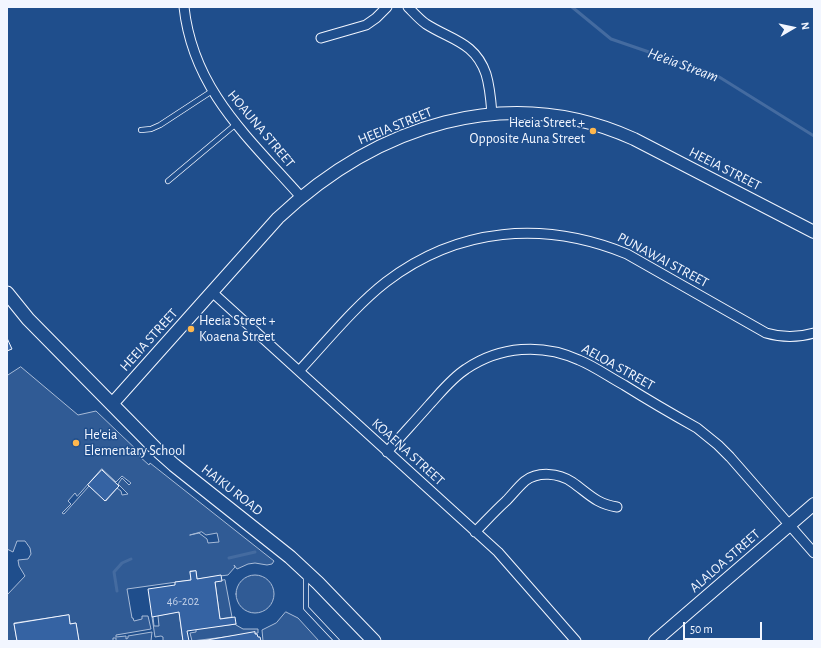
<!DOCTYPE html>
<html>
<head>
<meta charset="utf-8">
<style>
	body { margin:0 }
	#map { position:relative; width:821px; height:648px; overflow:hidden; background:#1f4e8c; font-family:"Alegreya Sans",sans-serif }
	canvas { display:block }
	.frame { position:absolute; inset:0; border:8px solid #f2f6ff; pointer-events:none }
	.north { position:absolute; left:773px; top:8px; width:40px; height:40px; -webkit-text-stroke:3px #1f4e8c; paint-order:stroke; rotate:81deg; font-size:11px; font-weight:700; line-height:16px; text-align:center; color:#f2f6ff }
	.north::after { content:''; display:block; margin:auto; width:14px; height:18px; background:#f2f6ff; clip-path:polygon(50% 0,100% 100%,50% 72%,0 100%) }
	.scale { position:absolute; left:683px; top:622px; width:79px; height:18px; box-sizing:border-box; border:2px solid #f2f6ff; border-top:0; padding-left:5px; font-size:12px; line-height:14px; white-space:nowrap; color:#f2f6ff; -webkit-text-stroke:3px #1f4e8c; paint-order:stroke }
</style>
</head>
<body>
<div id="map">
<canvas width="821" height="648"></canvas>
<div class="frame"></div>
<div class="north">N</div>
<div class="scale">50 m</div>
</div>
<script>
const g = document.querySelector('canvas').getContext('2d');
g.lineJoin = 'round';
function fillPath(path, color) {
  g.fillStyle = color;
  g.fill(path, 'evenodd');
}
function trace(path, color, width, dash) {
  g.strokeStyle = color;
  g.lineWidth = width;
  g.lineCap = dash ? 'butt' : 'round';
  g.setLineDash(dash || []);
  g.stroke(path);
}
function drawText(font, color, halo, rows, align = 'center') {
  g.font = font + ' "Alegreya Sans",sans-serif';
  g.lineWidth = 3;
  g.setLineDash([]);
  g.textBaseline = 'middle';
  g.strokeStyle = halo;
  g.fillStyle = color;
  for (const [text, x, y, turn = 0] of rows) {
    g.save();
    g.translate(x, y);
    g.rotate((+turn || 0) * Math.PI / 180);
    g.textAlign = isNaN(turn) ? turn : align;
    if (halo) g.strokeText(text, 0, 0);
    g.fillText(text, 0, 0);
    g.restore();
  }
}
const built = new Path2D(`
	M 21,367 L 78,415 L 96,411 L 141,454 L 139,456 L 149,465 L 150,463 L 274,561 L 272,564 L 267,565 L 255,563 L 248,564 L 237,569 L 234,565 L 235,567 L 228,575 L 197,579 L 196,571 L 190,571 L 191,580 L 127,589 L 132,618 L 133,618 L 134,621 L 142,619 L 142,616 L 148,616 L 151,629 L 116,635 L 116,637 L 126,636 L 126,639 L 128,638 L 128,636 L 152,632 L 151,641 L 116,641 L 116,638 L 113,638 L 113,641 L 79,641 L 76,623 L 70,624 L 69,615 L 14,623 L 17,641 L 7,641 L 7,595 L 25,576 L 19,566 L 18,560 L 28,559 L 31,554 L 30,548 L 25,541 L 17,541 L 13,552 L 7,549 L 7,376 ZM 102,469 L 116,482 L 122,476 L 131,483 L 129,485 L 122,478 L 118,484 L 128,494 L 122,495 L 121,491 L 117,488 L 106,501 L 89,486 L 64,514 L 62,513 L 71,504 L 68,501 L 75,493 L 77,496 ZM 202,532 L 206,535 L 217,533 L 219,542 L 208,543 L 207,539 L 199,533 L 190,535 Z
	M236 594a19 19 0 1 1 38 0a19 19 0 1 1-38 0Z
	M 225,580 L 232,617 L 220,619 L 215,582 Z
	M 179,612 L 183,641 L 163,641 L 163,637 L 161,636 L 155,637 L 152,617 L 153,617 L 154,626 L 159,626 L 158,616 Z
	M 286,612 L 298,618 L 319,641 L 263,641 L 262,630 L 276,623 Z
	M 236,625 L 243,629 L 258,629 L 258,633 L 192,641 L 190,633 L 196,632 L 196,629 L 236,624 Z`);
fillPath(built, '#305b95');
trace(built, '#a8bbd7', 1);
trace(new Path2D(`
	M 572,7 L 611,39 L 716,75 L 814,136
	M 229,558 L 255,552
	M 117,591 L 114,572 L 122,563 L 131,559`), '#446ba0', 3);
const building = new Path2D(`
	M 7,338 L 12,349 L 7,351 Z
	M 102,470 L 119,486 L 105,501 L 88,485 Z
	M 196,571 L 197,579 L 221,575 L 222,581 L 215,582 L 220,619 L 235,617 L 236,624 L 187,631 L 189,641 L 183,641 L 179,612 L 152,617 L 148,589 L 175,585 L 175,582 L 191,580 L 190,572 Z
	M 69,615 L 70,624 L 76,623 L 79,641 L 17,641 L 14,624 Z
	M 255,632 L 255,634 L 257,634 L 258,637 L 260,637 L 261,641 L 202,641 Z`);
fillPath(building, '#3563a3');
trace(building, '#f2f6ff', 1);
const service = new Path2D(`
	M 141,130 L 151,129 L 160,125 L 212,91
	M 168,181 L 236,124
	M 306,576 L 306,608 L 337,641`);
const minor = new Path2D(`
	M 184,7 C 193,90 249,138 301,197
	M 408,7 C 414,13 419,19 426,24 C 451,40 475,42 486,74 C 490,87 491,101 492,114
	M 321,38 L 366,25 L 376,18 L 387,7
	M 212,292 L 498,552 L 576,641
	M 299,371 C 326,342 355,306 386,282 C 458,227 544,220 627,254 L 766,333 C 783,338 797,338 814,333
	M 387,452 C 401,436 416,420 430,404 C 441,392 452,378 466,369 C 500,346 542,343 579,360 C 594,366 609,377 624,385 C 648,400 672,414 697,428 L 718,445 L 730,457 L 814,553
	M 475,532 C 485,522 495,511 506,501 C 512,495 518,487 525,481 C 538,471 559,473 572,482 C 588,493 596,504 617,507`);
const tertiary = new Path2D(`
	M 112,404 L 278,218 C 376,126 507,81 634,139 L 814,232
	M 655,641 L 814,504`);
const secondary = new Path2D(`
	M 7,293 L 28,319 L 156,449 L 174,465 L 290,557 L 318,583 L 374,641`);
trace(service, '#f2f6ff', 6);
trace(minor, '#f2f6ff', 11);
trace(tertiary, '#f2f6ff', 14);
trace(secondary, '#f2f6ff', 15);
trace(service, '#1f4e8c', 4.5);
trace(minor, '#1f4e8c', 9);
trace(tertiary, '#1f4e8c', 12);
trace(secondary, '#1f4e8c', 13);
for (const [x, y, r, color] of [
	[593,131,4,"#ffb74d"],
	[191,329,4,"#ffb74d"],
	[76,443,4,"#ffb74d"]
]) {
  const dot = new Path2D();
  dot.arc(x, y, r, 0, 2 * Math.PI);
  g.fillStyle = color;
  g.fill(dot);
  trace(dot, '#1f4e8c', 1.5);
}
drawText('12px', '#c3d1e8', null, [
	["46-202",183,601]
]);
drawText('14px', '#f2f6ff', '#1f4e8c', [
	["Heeia Street +",585,123,"right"],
	["Opposite Auna Street",585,139,"right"],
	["Heeia Street +",199,321],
	["Koaena Street",199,337],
	["He'eia",84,435],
	["Elementary School",84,451]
], 'left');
drawText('14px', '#f2f6ff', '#1f4e8c', [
	["HEEIA STREET",395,126,-22],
	["HOAUNA STREET",261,129,50],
	["HEEIA STREET",725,169,27],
	["PUNAWAI STREET",663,260,28],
	["HEEIA STREET",149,340,-48],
	["AELOA STREET",618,367,29],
	["KOAENA STREET",408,452,42],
	["HAIKU ROAD",232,490,38],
	["ALALOA STREET",725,561,-41]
]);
drawText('italic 15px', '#f2f6ff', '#1f4e8c', [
	["He'eia Stream",683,65,20]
]);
</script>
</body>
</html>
